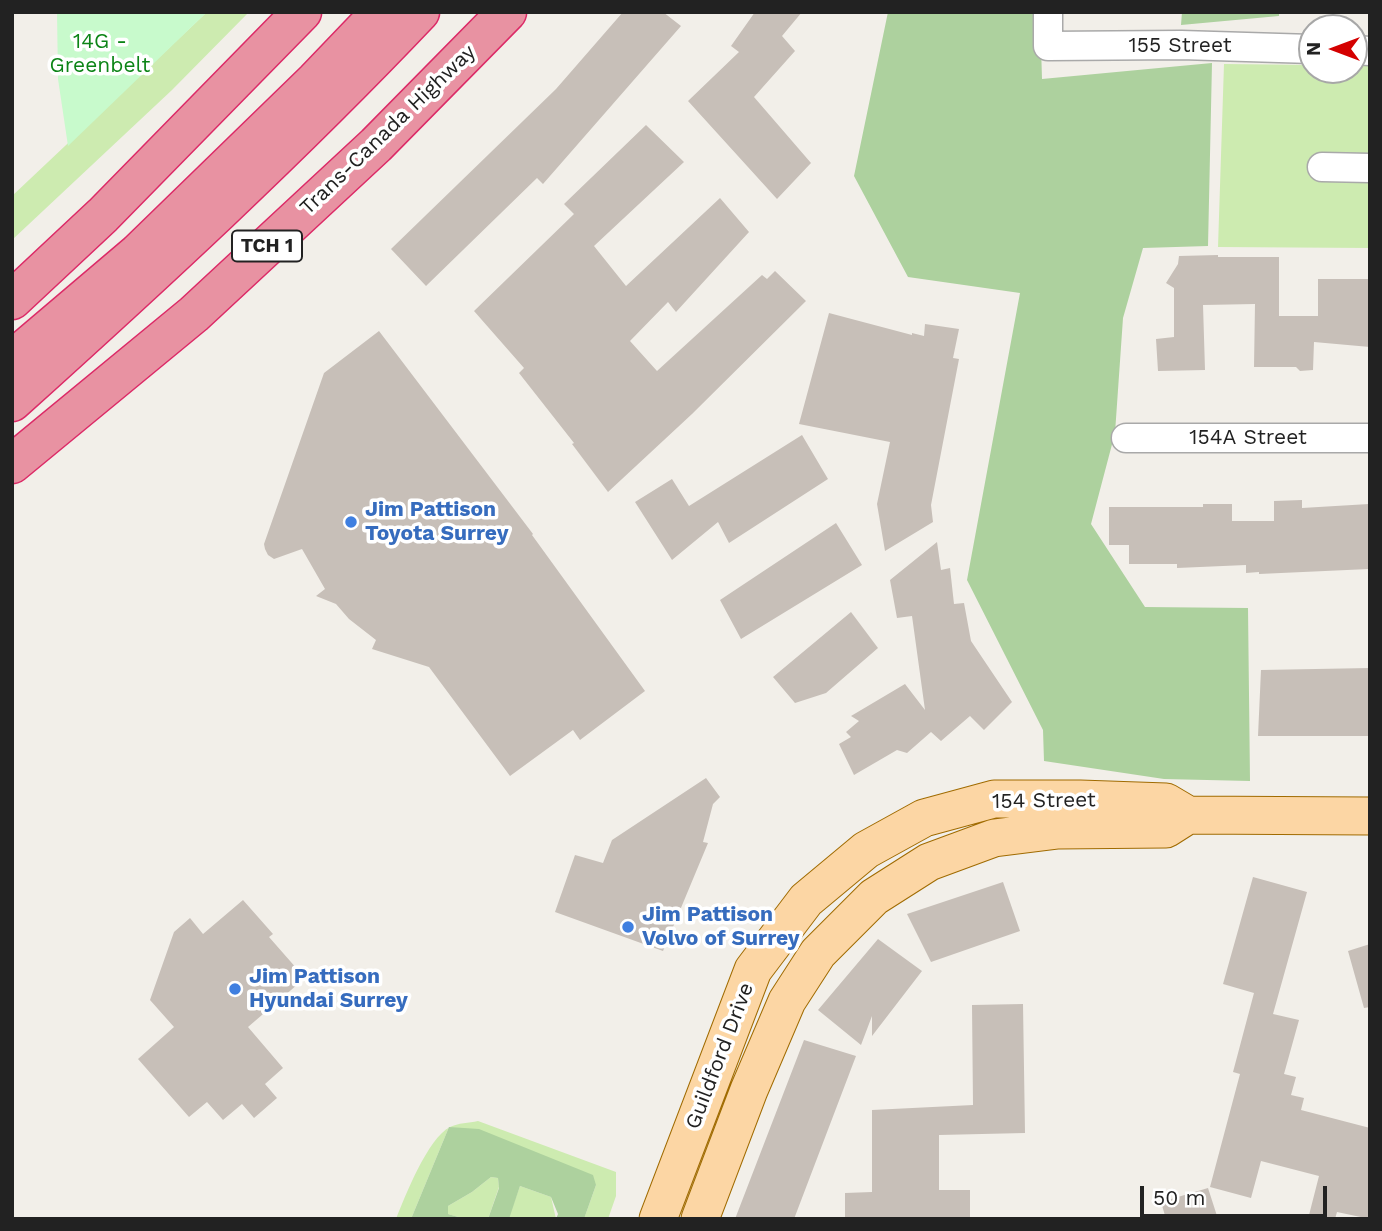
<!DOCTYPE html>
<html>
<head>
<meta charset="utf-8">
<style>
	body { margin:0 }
	#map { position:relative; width:1382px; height:1231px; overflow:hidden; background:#f2efe9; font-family:"Work Sans",sans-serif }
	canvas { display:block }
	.frame { position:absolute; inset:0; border:14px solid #222; pointer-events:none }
	.north { position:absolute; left:1298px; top:14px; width:70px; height:70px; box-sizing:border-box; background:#fff; border:2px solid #a7a7a7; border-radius:50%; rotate:270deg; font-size:19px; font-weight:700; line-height:28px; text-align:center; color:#222 }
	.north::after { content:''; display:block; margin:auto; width:24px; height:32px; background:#d40000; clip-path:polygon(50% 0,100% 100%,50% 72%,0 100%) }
	.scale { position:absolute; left:1140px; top:1186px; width:187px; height:32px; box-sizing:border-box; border:4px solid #222; border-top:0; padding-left:9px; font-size:21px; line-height:24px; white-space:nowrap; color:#222; -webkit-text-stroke:5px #fff; paint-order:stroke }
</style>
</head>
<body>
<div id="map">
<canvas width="1382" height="1231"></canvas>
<div class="frame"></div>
<div class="north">N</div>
<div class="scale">50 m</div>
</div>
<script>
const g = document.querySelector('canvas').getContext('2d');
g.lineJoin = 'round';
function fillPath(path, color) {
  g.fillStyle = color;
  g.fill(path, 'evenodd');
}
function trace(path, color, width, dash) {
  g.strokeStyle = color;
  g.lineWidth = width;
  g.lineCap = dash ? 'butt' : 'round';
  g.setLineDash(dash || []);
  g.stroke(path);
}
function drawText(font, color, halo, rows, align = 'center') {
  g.font = font + ' "Work Sans",sans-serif';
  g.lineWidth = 7;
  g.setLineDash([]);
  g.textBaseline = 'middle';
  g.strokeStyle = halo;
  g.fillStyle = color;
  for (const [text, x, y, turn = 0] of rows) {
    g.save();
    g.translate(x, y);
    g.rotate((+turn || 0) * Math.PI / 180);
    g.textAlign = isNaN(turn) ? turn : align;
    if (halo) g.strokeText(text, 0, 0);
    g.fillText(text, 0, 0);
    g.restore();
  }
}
fillPath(new Path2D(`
	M 207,12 L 249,12 L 172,90 L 12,240 L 12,196 Z
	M 1224,64 L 1312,65 L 1312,70 L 1354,70 L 1354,65 L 1370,66 L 1370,248 L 1218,247 Z
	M 478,1121 L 616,1172 L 616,1196 L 608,1219 L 584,1219 L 596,1185 L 449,1127 L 411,1219 L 396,1219 C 405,1196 428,1138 450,1127 C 458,1123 469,1123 478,1121 Z
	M 491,1177 L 498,1178 L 499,1187 L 488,1219 L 465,1219 L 448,1214 L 448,1206 L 472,1192 Z
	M 520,1186 L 551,1197 L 556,1219 L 508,1219 Z`), '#cdebb0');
fillPath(new Path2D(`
	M 888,12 L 1040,12 L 1042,79 L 1212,63 L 1208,246 L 1143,248 L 1123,318 L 1115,433 L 1091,524 L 1145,607 L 1248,608 L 1250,781 L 1164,779 L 1044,761 L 1043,730 L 967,580 L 1020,293 L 908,277 L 854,176 Z
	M 1182,12 L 1279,12 L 1279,16 L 1181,25 Z
	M 449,1127 L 479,1129 L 593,1175 L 596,1185 L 584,1219 L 556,1219 L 558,1214 L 551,1197 L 520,1186 L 509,1219 L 488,1219 L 499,1188 L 498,1178 L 491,1177 L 472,1192 L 448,1206 L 448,1214 L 465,1219 L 411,1219 Z`), '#add19e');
fillPath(new Path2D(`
	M 57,12 L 207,12 L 68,146 L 58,79 Z`), '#c8facc');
fillPath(new Path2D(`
	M 623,12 L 663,12 L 681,26 L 543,184 L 537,178 L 426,286 L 391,249 L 556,89 Z
	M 755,12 L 802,12 L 782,36 L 795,51 L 754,97 L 811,163 L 777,199 L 688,101 L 739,52 L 731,46 Z
	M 646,125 L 684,162 L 594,246 L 626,286 L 720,198 L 749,232 L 676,312 L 668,302 L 630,341 L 657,371 L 762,275 L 767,279 L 775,271 L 806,301 L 692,414 L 608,492 L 572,444 L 574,443 L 519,373 L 524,368 L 474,311 L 574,214 L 564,204 Z
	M 1218,255 L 1218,257 L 1279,257 L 1279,316 L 1318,316 L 1318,279 L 1370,279 L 1370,347 L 1314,342 L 1313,370 L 1300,371 L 1296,367 L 1254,367 L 1255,304 L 1203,305 L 1205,370 L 1158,371 L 1156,339 L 1174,337 L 1174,288 L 1166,283 L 1178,264 L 1179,256 Z
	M 829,313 L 912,335 L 912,333 L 924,336 L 925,324 L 959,329 L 953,358 L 959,359 L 931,505 L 933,522 L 885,551 L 877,504 L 890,442 L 799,424 Z
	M 379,331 L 533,534 L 532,535 L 645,691 L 580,740 L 573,730 L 510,776 L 429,667 L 372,649 L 376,640 L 349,619 L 336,604 L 316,596 L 325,589 L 302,549 L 274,559 L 268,555 L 265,549 L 264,544 L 324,373 Z
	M 802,435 L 828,479 L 729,543 L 718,522 L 672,560 L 635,502 L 672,479 L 689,506 Z
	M 1302,500 L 1302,508 L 1369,504 L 1369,569 L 1259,574 L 1259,572 L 1246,573 L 1246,565 L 1177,568 L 1177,564 L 1129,564 L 1129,545 L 1109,545 L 1109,507 L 1203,507 L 1203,504 L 1232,504 L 1232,521 L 1274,521 L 1274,501 Z
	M 836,523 L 862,565 L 741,639 L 720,600 Z
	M 937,542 L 941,570 L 950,568 L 954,604 L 964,603 L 971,641 L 1012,702 L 984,730 L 970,716 L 941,741 L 931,732 L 907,753 L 897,750 L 854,775 L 839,744 L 851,737 L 846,732 L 859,721 L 851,716 L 905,684 L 925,710 L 912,616 L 897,618 L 890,580 Z
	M 851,612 L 878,648 L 826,693 L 795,703 L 773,677 Z
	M 1370,668 L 1370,736 L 1258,736 L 1261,670 Z
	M 706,778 L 720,797 L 713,804 L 703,842 L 708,843 L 663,951 L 555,912 L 575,855 L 603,863 L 612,840 Z
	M 1253,877 L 1307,892 L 1273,1014 L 1299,1020 L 1284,1074 L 1296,1077 L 1291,1095 L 1304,1098 L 1301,1110 L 1370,1128 L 1370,1219 L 1337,1212 L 1335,1219 L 1308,1219 L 1319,1176 L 1261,1161 L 1251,1198 L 1210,1187 L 1240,1074 L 1233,1072 L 1254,993 L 1223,984 Z
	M 1003,882 L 1020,931 L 931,962 L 907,914 Z
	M 243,900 L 273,934 L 269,937 L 305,978 L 248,1027 L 283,1068 L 265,1084 L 277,1098 L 254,1118 L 242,1104 L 223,1120 L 207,1102 L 189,1117 L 138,1059 L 174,1027 L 150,1000 L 174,932 L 190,918 L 203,934 Z
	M 878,939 L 922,971 L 872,1036 L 872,1016 L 861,1045 L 818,1010 Z
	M 1370,944 L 1370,1007 L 1364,1008 L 1348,951 Z
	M 1023,1004 L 1025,1133 L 939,1135 L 939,1190 L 970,1190 L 970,1219 L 845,1219 L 845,1193 L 872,1192 L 872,1110 L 973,1105 L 972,1005 Z
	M 804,1040 L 856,1056 L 794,1219 L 735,1219 Z
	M 1208,1188 L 1218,1219 L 1166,1219 L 1161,1202 Z`), '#c7bfb8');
const minor = new Path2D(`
	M 1048,12 L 1048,46 L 1181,45 L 1312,49
	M 1354,50 L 1370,51
	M 1322,167 L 1370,168
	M 1126,438 L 1370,438`);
const major = new Path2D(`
	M 658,1219 L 753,970 L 806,900 L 866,850 L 924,818 L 994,799 L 1080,799 L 1166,802 L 1188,815 L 1370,816
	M 700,1219 L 749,1090 L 787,1001 L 818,953 L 874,897 L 929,862 L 994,838 L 1058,830 L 1166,829 L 1188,815`);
const highway = new Path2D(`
	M 12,300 L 103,215 L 302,12
	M 12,360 L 138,253 L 315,81 L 381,12
	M 12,402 C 152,276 290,149 420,12
	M 12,464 L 194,314 L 376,145 L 507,12`);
trace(minor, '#a9a9a9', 31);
trace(major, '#a06b00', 39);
trace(highway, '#dc2a67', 41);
trace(minor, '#fff', 28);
trace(major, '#fcd6a4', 37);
trace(highway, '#e892a2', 38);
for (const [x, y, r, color] of [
	[351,522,7,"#3f7fe0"],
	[628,927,7,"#3f7fe0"],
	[235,989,7,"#3f7fe0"]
]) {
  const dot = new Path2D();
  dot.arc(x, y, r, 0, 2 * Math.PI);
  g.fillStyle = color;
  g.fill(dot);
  trace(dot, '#fff', 2.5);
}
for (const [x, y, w] of [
	[267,246,70]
]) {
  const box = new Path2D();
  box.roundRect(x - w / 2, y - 15.5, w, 31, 5);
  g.fillStyle = '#fff';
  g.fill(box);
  trace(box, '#222', 2);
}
drawText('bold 19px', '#222', null, [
	["TCH 1",267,246]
]);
drawText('21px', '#0c8416', '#fff', [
	["14G -",100,42],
	["Greenbelt",100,66]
]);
drawText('21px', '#222', '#fff', [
	["155 Street",1180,46],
	["Trans-Canada Highway",388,130,-44],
	["154A Street",1248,438],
	["154 Street",1044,801,-1],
	["Guildford Drive",720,1056,-69]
]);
drawText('bold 21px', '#366cbe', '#fff', [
	["Jim Pattison",365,510],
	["Toyota Surrey",365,534],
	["Jim Pattison",642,915],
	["Volvo of Surrey",642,939],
	["Jim Pattison",249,977],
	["Hyundai Surrey",249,1001]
], 'left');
</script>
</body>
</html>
